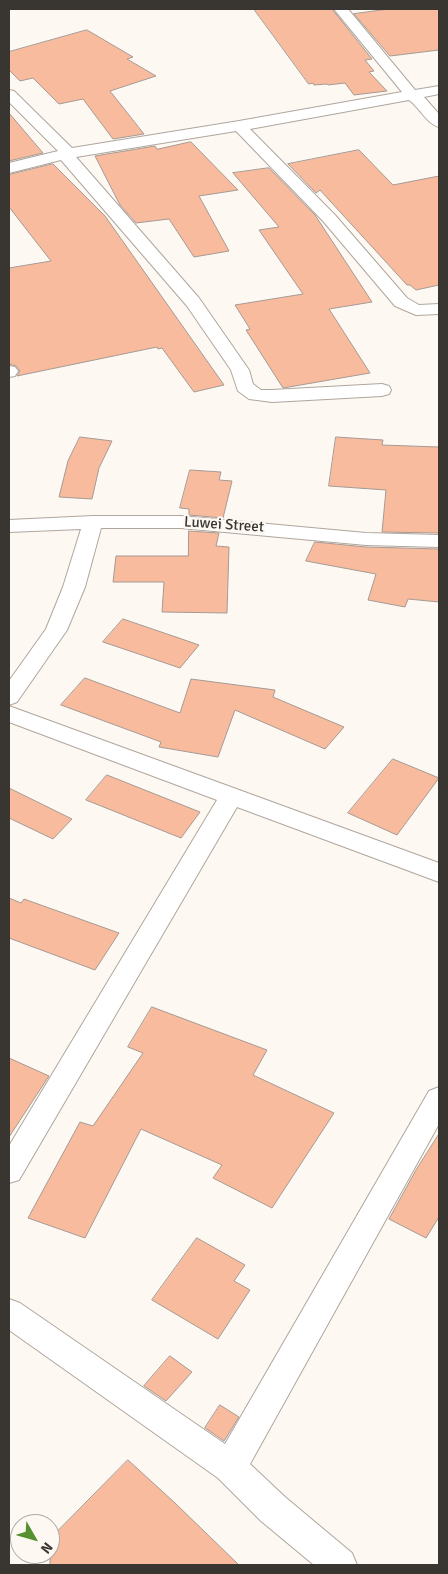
<!DOCTYPE html>
<html>
<head>
<meta charset="utf-8">
<style>
	body { margin:0 }
	#map { position:relative; width:448px; height:1574px; overflow:hidden; background:#fef8f3; font-family:Signika,sans-serif }
	canvas { display:block }
	.frame { position:absolute; inset:0; border:10px solid #393632; pointer-events:none }
	.north { position:absolute; left:10px; top:1514px; width:50px; height:50px; box-sizing:border-box; background:#fef8f3; border:1px solid #afaaa6; border-radius:50%; rotate:128deg; font-size:14px; font-weight:700; line-height:20px; text-align:center; color:#393632 }
	.north::after { content:''; display:block; margin:auto; width:18px; height:22px; background:#57912f; clip-path:polygon(50% 0,100% 100%,50% 72%,0 100%) }
</style>
</head>
<body>
<div id="map">
<canvas width="448" height="1574"></canvas>
<div class="frame"></div>
<div class="north">N</div>
</div>
<script>
const g = document.querySelector('canvas').getContext('2d');
g.lineJoin = 'round';
function fillPath(path, color) {
  g.fillStyle = color;
  g.fill(path, 'evenodd');
}
function trace(path, color, width, dash) {
  g.strokeStyle = color;
  g.lineWidth = width;
  g.lineCap = dash ? 'butt' : 'round';
  g.setLineDash(dash || []);
  g.stroke(path);
}
function drawText(font, color, halo, rows, align = 'center') {
  g.font = font + ' Signika,sans-serif';
  g.lineWidth = 4.5;
  g.setLineDash([]);
  g.textBaseline = 'middle';
  g.strokeStyle = halo;
  g.fillStyle = color;
  for (const [text, x, y, turn = 0] of rows) {
    g.save();
    g.translate(x, y);
    g.rotate((+turn || 0) * Math.PI / 180);
    g.textAlign = isNaN(turn) ? turn : align;
    if (halo) g.strokeText(text, 0, 0);
    g.fillText(text, 0, 0);
    g.restore();
  }
}
const building = new Path2D(`
	M 254,9 L 332,9 L 372,59 L 365,60 L 374,71 L 369,72 L 387,91 L 354,95 L 345,83 L 328,85 L 327,84 L 314,85 L 313,83 L 309,84 Z
	M 389,9 L 439,9 L 439,50 L 390,56 L 354,14 Z
	M 87,30 L 133,57 L 127,59 L 156,76 L 110,91 L 144,134 L 113,139 L 83,99 L 59,104 L 33,78 L 20,81 L 9,70 L 9,52 Z
	M 9,113 L 43,153 L 9,161 Z
	M 191,142 L 238,190 L 199,196 L 229,251 L 194,257 L 169,219 L 136,223 L 120,205 L 95,156 L 155,146 L 157,149 Z
	M 359,150 L 393,185 L 439,176 L 439,285 L 416,290 L 410,285 L 407,285 L 320,190 L 316,193 L 288,164 Z
	M 53,164 L 105,216 L 224,385 L 194,392 L 162,348 L 158,349 L 157,347 L 17,376 L 20,371 L 16,366 L 9,364 L 9,268 L 51,261 L 9,207 L 9,175 Z
	M 269,168 L 315,215 L 372,302 L 329,309 L 370,373 L 283,388 L 246,330 L 250,329 L 235,305 L 303,294 L 259,230 L 279,227 L 233,173 Z
	M 80,437 L 112,441 L 99,468 L 92,499 L 59,497 L 68,461 Z
	M 336,437 L 383,440 L 382,445 L 439,447 L 439,533 L 382,532 L 386,490 L 329,486 Z
	M 190,470 L 221,472 L 219,480 L 232,481 L 223,518 L 189,515 L 189,509 L 180,508 Z
	M 189,531 L 219,533 L 216,546 L 229,547 L 227,613 L 162,612 L 164,582 L 113,582 L 116,556 L 188,556 Z
	M 315,542 L 366,547 L 439,549 L 439,602 L 408,599 L 405,607 L 368,600 L 376,574 L 306,561 Z
	M 123,619 L 173,636 L 199,645 L 180,668 L 103,642 Z
	M 85,678 L 180,713 L 191,679 L 275,690 L 273,697 L 344,727 L 325,749 L 235,710 L 218,757 L 159,747 L 161,742 L 61,705 Z
	M 393,759 L 439,778 L 397,835 L 348,813 Z
	M 107,775 L 200,812 L 181,838 L 86,800 Z
	M 9,788 L 72,819 L 53,839 L 9,818 Z
	M 9,898 L 21,903 L 24,899 L 119,933 L 95,970 L 9,938 Z
	M 152,1007 L 267,1050 L 253,1075 L 334,1113 L 272,1208 L 213,1178 L 222,1165 L 141,1129 L 85,1238 L 28,1218 L 80,1122 L 93,1126 L 143,1053 L 128,1047 Z
	M 9,1058 L 49,1076 L 9,1137 Z
	M 439,1134 L 439,1217 L 426,1238 L 389,1219 L 416,1170 Z
	M 197,1238 L 245,1265 L 234,1281 L 250,1290 L 218,1339 L 152,1300 Z
	M 170,1356 L 192,1372 L 166,1401 L 144,1386 Z
	M 220,1405 L 239,1417 L 224,1441 L 205,1428 Z
	M 128,1460 L 175,1503 L 239,1565 L 50,1565 L 50,1539 Z`);
fillPath(building, '#f8bb9d');
trace(building, '#a59a94', 1);
const minor = new Path2D(`
	M 334,9 L 348,9 L 415,90 L 439,86 L 439,94 L 424,97 L 439,114 L 439,127 C 428,125 419,107 409,100 L 250,129 L 335,215 L 407,298 L 419,305 L 439,304 L 439,314 L 416,315 L 395,306 L 323,221 L 236,131 L 76,157 L 199,298 L 249,370 L 253,384 L 261,390 L 272,390 L 382,384 L 389,386 L 391,390 L 389,394 L 382,396 L 272,402 L 249,399 L 238,391 L 231,370 L 187,306 L 61,160 L 9,173 L 9,163 L 58,151 L 9,102 L 9,90 L 14,91 L 72,148 L 239,121 L 402,92 Z
	M 9,366 L 15,367 L 18,371 L 15,376 L 9,377 Z
	M 93,516 L 181,516 L 366,533 L 439,535 L 439,547 L 366,545 L 181,528 L 101,528 L 85,587 L 67,630 L 17,702 L 9,705 L 9,681 L 46,629 L 63,587 L 81,529 L 9,532 L 9,520 Z
	M 9,706 L 439,863 L 439,882 L 237,807 L 19,1180 L 9,1183 L 9,1146 L 217,800 L 9,722 Z
	M 439,1087 L 439,1124 L 250,1464 L 285,1497 L 352,1553 L 357,1565 L 314,1565 L 261,1521 L 218,1478 L 9,1330 L 9,1299 L 20,1303 L 225,1444 L 429,1091 Z`);
trace(minor, '#afa69e', 2);
fillPath(minor, '#fff');
drawText('15px', '#393632', '#fef8f3', [
	["Luwei Street",224,525,4]
]);
</script>
</body>
</html>
